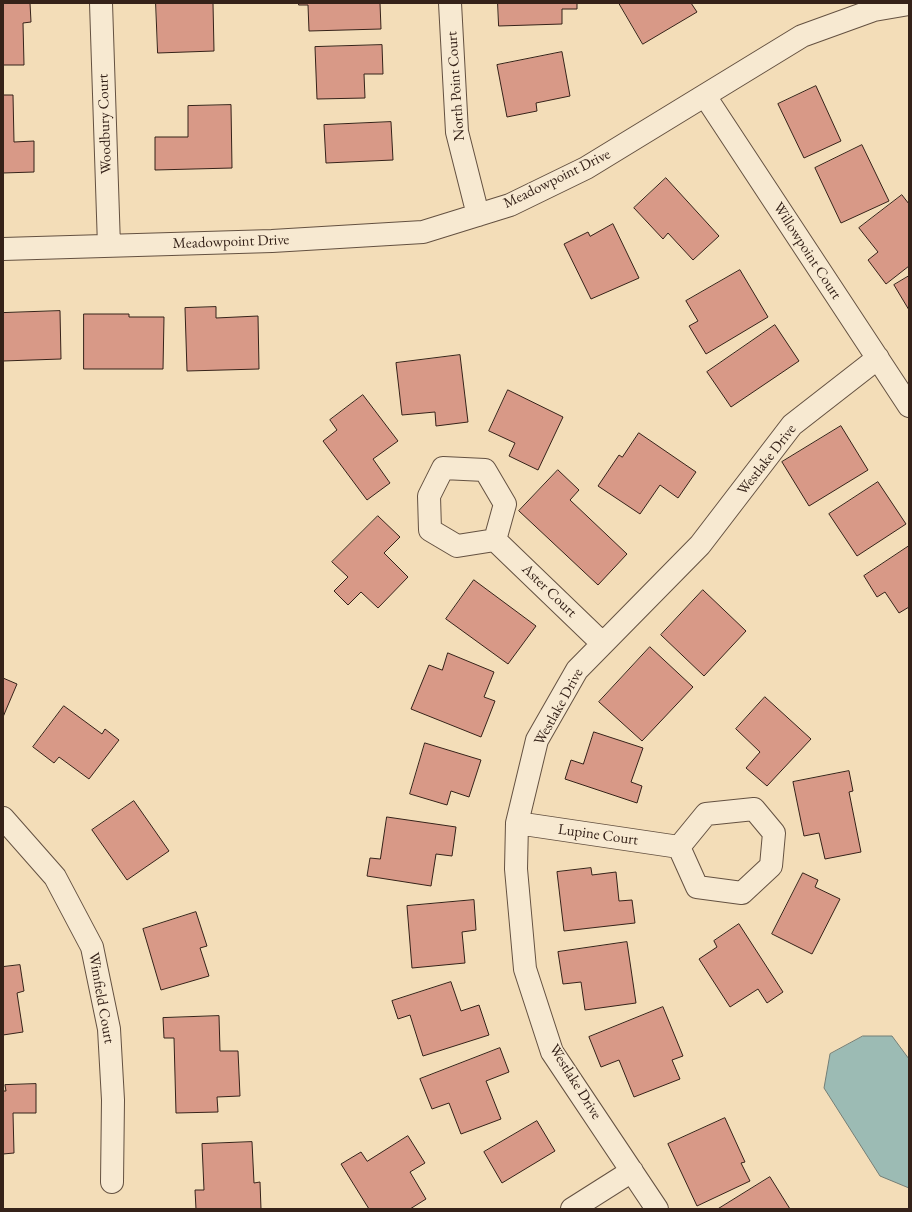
<!DOCTYPE html>
<html>
<head>
<meta charset="utf-8">
<style>
	body { margin:0 }
	#map { position:relative; width:912px; height:1212px; overflow:hidden; background:#f3ddb8; font-family:"EB Garamond",serif }
	canvas { display:block }
	.frame { position:absolute; inset:0; border:4px solid #352219; pointer-events:none }
</style>
</head>
<body>
<div id="map">
<canvas width="912" height="1212"></canvas>
<div class="frame"></div>
</div>
<script>
const g = document.querySelector('canvas').getContext('2d');
g.lineJoin = 'round';
function fillPath(path, color) {
  g.fillStyle = color;
  g.fill(path, 'evenodd');
}
function trace(path, color, width, dash) {
  g.strokeStyle = color;
  g.lineWidth = width;
  g.lineCap = dash ? 'butt' : 'round';
  g.setLineDash(dash || []);
  g.stroke(path);
}
function drawText(font, color, halo, rows, align = 'center') {
  g.font = font + ' "EB Garamond",serif';
  g.lineWidth = 3.5;
  g.setLineDash([]);
  g.textBaseline = 'middle';
  g.strokeStyle = halo;
  g.fillStyle = color;
  for (const [text, x, y, turn = 0] of rows) {
    g.save();
    g.translate(x, y);
    g.rotate((+turn || 0) * Math.PI / 180);
    g.textAlign = isNaN(turn) ? turn : align;
    if (halo) g.strokeText(text, 0, 0);
    g.fillText(text, 0, 0);
    g.restore();
  }
}
const water = new Path2D(`
	M 863,1036 L 892,1036 L 909,1059 L 909,1188 L 880,1176 L 824,1088 L 830,1054 Z`);
fillPath(water, '#9cbbb4');
trace(water, '#737e76', 1);
const building = new Path2D(`
	M 3,3 L 30,3 L 31,22 L 23,23 L 24,65 L 3,65 Z
	M 156,3 L 213,3 L 214,51 L 158,53 Z
	M 299,3 L 380,3 L 381,29 L 309,31 L 308,5 L 299,5 Z
	M 498,3 L 577,3 L 577,9 L 562,9 L 562,24 L 499,26 Z
	M 619,3 L 691,3 L 697,12 L 643,44 Z
	M 382,45 L 383,74 L 364,74 L 365,98 L 317,99 L 315,47 Z
	M 562,52 L 570,96 L 536,103 L 537,111 L 507,117 L 497,65 Z
	M 816,86 L 841,141 L 804,158 L 778,104 Z
	M 3,95 L 13,95 L 14,142 L 34,141 L 34,172 L 3,173 Z
	M 231,105 L 232,168 L 155,170 L 155,137 L 188,137 L 188,106 Z
	M 391,122 L 393,160 L 326,163 L 324,125 Z
	M 862,145 L 889,201 L 841,223 L 815,168 Z
	M 666,178 L 719,236 L 693,260 L 668,233 L 663,239 L 634,208 Z
	M 902,195 L 909,204 L 909,266 L 886,284 L 868,260 L 878,252 L 859,228 Z
	M 613,224 L 639,278 L 591,299 L 564,244 L 588,232 L 590,236 Z
	M 740,270 L 768,317 L 706,354 L 689,326 L 698,321 L 686,301 Z
	M 909,276 L 909,310 L 894,285 Z
	M 216,307 L 216,318 L 258,316 L 259,369 L 187,371 L 185,308 Z
	M 60,311 L 61,359 L 3,361 L 3,313 Z
	M 84,314 L 129,314 L 129,317 L 164,317 L 163,369 L 84,369 Z
	M 775,325 L 799,361 L 731,407 L 707,372 Z
	M 460,355 L 468,422 L 436,426 L 435,412 L 402,415 L 396,363 Z
	M 508,390 L 563,417 L 538,470 L 509,456 L 515,443 L 489,431 Z
	M 363,395 L 398,441 L 373,459 L 390,483 L 367,500 L 323,441 L 337,430 L 330,420 Z
	M 841,426 L 868,470 L 809,506 L 782,462 Z
	M 639,433 L 696,472 L 678,498 L 660,485 L 640,514 L 598,486 L 619,455 L 622,457 Z
	M 558,470 L 579,490 L 570,500 L 627,554 L 598,585 L 519,511 Z
	M 878,482 L 906,524 L 857,556 L 829,514 Z
	M 378,516 L 400,537 L 384,553 L 408,577 L 378,608 L 361,592 L 348,605 L 334,591 L 348,577 L 332,562 Z
	M 909,546 L 909,607 L 899,613 L 885,592 L 877,597 L 864,576 Z
	M 474,580 L 536,626 L 508,664 L 446,619 Z
	M 703,590 L 746,631 L 704,676 L 661,635 Z
	M 650,647 L 693,687 L 642,741 L 599,702 Z
	M 448,653 L 494,672 L 484,697 L 495,701 L 481,737 L 411,709 L 429,665 L 442,670 Z
	M 3,678 L 17,684 L 3,717 Z
	M 765,697 L 811,739 L 767,786 L 746,768 L 760,752 L 736,729 Z
	M 64,706 L 102,734 L 105,729 L 119,740 L 89,779 L 59,757 L 54,763 L 33,747 Z
	M 594,732 L 643,748 L 631,782 L 642,786 L 637,803 L 565,779 L 571,760 L 583,764 Z
	M 425,743 L 481,760 L 469,797 L 451,791 L 447,805 L 410,794 Z
	M 849,771 L 853,791 L 849,792 L 861,852 L 825,859 L 819,833 L 804,836 L 793,782 Z
	M 134,801 L 169,851 L 127,880 L 92,830 Z
	M 387,817 L 456,827 L 452,856 L 436,854 L 431,886 L 367,876 L 370,858 L 380,859 Z
	M 591,868 L 592,875 L 616,872 L 619,901 L 632,900 L 635,923 L 564,931 L 557,872 Z
	M 803,873 L 818,880 L 815,887 L 840,899 L 812,954 L 772,934 Z
	M 474,900 L 476,930 L 462,932 L 465,963 L 412,968 L 407,906 Z
	M 196,912 L 207,946 L 200,948 L 209,976 L 161,990 L 143,929 Z
	M 739,924 L 783,992 L 767,1003 L 758,989 L 730,1007 L 699,959 L 717,947 L 714,941 Z
	M 627,942 L 636,1003 L 585,1010 L 581,982 L 563,984 L 558,952 Z
	M 20,965 L 24,991 L 17,993 L 23,1032 L 3,1035 L 3,967 Z
	M 451,982 L 461,1011 L 479,1005 L 489,1035 L 423,1056 L 410,1015 L 398,1019 L 392,1001 Z
	M 663,1007 L 683,1056 L 672,1060 L 680,1079 L 634,1097 L 619,1060 L 601,1067 L 589,1037 Z
	M 219,1016 L 220,1051 L 238,1051 L 240,1096 L 217,1097 L 218,1112 L 176,1113 L 174,1038 L 164,1038 L 163,1018 Z
	M 500,1048 L 509,1072 L 486,1081 L 501,1119 L 461,1134 L 449,1103 L 432,1109 L 420,1079 Z
	M 36,1084 L 36,1113 L 13,1113 L 14,1153 L 3,1154 L 3,1091 L 6,1091 L 5,1085 Z
	M 725,1118 L 745,1162 L 741,1163 L 750,1181 L 697,1206 L 668,1144 Z
	M 537,1121 L 555,1151 L 502,1183 L 484,1152 Z
	M 408,1136 L 425,1163 L 410,1172 L 426,1199 L 410,1209 L 369,1209 L 341,1164 L 361,1152 L 367,1161 Z
	M 252,1142 L 254,1183 L 260,1182 L 261,1209 L 196,1209 L 195,1190 L 204,1190 L 202,1144 Z
	M 770,1177 L 790,1209 L 718,1209 Z`);
fillPath(building, '#d89987');
trace(building, '#352219', 1);
const street = new Path2D(`
	M 101,3 L 109,246
	M 450,3 L 457,132 L 478,215
	M 705,96 L 909,406
	M 3,249 L 272,241 L 423,232 L 510,205 L 586,168 L 802,36 L 874,10 L 909,4
	M 495,540 L 457,546 L 430,530 L 429,496 L 443,468 L 485,470 L 505,504 L 495,540 L 602,643
	M 3,818 L 55,877 L 92,947 L 109,1029 L 113,1100 L 112,1182
	M 517,823 L 679,847 L 697,887 L 742,893 L 771,866 L 774,833 L 754,809 L 706,814 L 679,847
	M 572,1209 L 632,1171
	M 657,1209 L 552,1052 L 525,969 L 516,869 L 517,823 L 537,740 L 577,670 L 700,545 L 792,425 L 878,358`);
trace(street, '#645141', 24);
trace(street, '#f7e9d1', 22);
drawText('15px', '#352219', '#f7e9d1', [
	["North Point Court",456,86,-94],
	["Woodbury Court",105,124,-92],
	["Meadowpoint Drive",557,179,-26],
	["Meadowpoint Drive",231,242,-2],
	["Willowpoint Court",807,251,57],
	["Westlake Drive",767,460,-52],
	["Aster Court",549,591,44],
	["Westlake Drive",559,707,-61],
	["Lupine Court",598,835,8],
	["Wimfield Court",101,998,80],
	["Westlake Drive",575,1082,58]
]);
</script>
</body>
</html>
